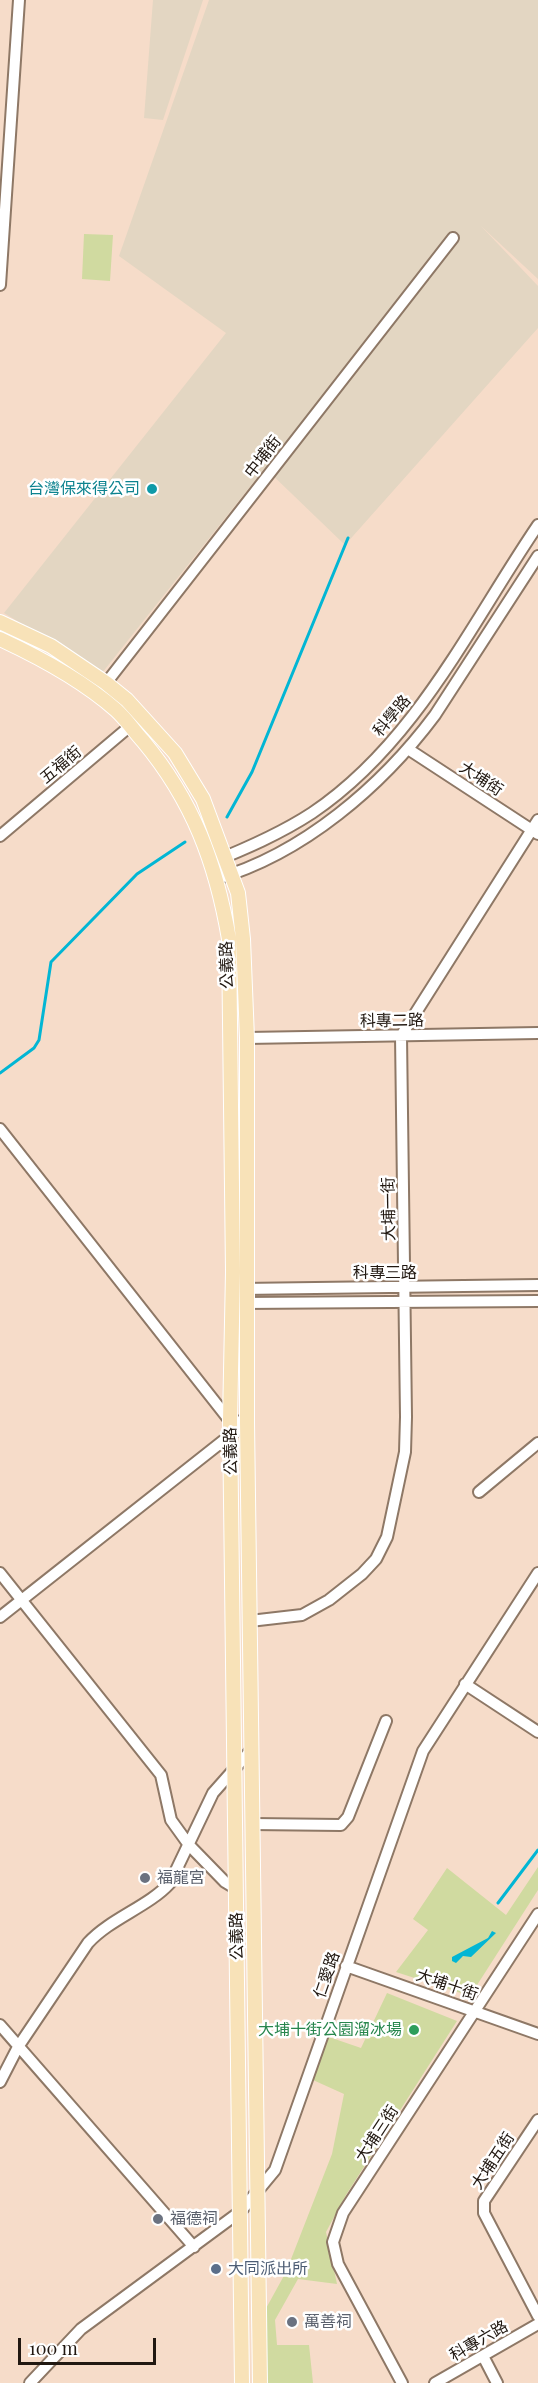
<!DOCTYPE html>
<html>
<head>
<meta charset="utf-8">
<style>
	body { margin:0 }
	#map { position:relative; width:538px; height:2383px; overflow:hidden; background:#f6dcc9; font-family:"Playfair Display",serif }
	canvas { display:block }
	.scale { position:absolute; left:18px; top:2338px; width:138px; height:27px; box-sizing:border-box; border:3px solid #211811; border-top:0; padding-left:8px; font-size:18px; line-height:21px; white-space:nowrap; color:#211811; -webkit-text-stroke:4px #fff; paint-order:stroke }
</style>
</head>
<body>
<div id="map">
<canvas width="538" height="2383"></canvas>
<div class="scale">100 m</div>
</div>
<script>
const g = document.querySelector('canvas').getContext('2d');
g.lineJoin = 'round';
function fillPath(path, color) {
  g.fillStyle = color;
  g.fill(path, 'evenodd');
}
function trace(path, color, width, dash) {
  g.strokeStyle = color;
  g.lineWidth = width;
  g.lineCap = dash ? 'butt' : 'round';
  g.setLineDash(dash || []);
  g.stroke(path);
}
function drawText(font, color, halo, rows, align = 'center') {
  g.font = font + ' "Playfair Display","Noto Sans TC",serif';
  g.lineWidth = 5;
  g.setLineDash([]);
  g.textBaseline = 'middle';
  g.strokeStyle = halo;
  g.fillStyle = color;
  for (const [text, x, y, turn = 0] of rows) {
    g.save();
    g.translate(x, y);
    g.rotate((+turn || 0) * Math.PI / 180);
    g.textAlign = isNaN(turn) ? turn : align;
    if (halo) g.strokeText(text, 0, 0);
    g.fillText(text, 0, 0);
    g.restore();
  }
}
fillPath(new Path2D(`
	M 153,0 L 203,0 L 163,120 L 144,118 Z
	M 209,0 L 538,0 L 538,279 L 481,226 L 538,286 L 538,328 L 345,545 L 265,468 L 102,673 L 4,613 L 226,333 L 119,256 Z`), '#e3d6c2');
fillPath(new Path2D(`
	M 84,234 L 113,235 L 110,281 L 82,279 Z
	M 538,1867 L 538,1890 L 470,1996 L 396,1972 L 428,1930 L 413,1919 L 447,1868 L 506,1915 Z
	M 387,1993 L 457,2021 L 346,2195 L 326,2232 L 337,2284 L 298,2279 L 275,2320 L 277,2345 L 309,2345 L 313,2383 L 265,2383 L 264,2312 L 286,2272 L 332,2154 L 344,2094 L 313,2080 L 326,2036 L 361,2048 Z`), '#d0daa0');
fillPath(new Path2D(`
	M 492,1931 L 496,1933 L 471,1957 L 463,1956 L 456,1963 L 452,1961 L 452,1957 L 488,1938 Z`), '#02b6d4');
trace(new Path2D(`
	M 227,817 L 252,772 L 348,538
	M 0,1073 L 34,1048 L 39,1040 L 51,962 L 137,874 L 185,842
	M 498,1903 L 538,1850`), '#02b6d4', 3);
const minor = new Path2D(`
	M 0,285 L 19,0
	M 103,687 L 453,238
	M 408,749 L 538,834
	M 0,836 L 135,722
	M 210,863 C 245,849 280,834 312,813 C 416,743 470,625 538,525
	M 216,879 C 303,854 382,786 435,715 L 538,556
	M 247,1038 L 538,1033
	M 0,1129 L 230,1421 L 247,1422
	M 241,1289 L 538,1285
	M 241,1303 L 538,1301
	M 479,1492 L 538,1443
	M 0,1573 L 161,1775 L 171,1820 L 189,1845 L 225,1882 L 235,1888
	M 0,1617 L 247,1422
	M 250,1621 L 302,1615 L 329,1600 L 362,1574 L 376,1559 L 387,1537 L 405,1452 L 406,1417 L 401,1036 L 538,820
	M 465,1684 L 538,1732
	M 252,1824 L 341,1825 L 348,1817 L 386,1721
	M 346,1966 L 538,2034
	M 0,2025 L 194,2247
	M 0,2082 L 18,2047 L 88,1943 C 111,1918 148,1907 170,1883 L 213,1793 L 252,1749
	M 538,2120 L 484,2201 L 484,2213 L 538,2316
	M 483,2356 L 497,2383
	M 30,2383 L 81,2329 L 241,2211 L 275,2170 L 423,1751 L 538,1573
	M 402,2383 L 338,2264 L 333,2242 L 343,2213 L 538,1914
	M 435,2383 L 538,2324`);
const major = new Path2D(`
	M 0,622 L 51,646 L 106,683 L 127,700 L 175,753 L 203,799 L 238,893 L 243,939 L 247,1038 L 247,1422 L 260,2383
	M 0,639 C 41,658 82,680 116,710 C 126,719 134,731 143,741 C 193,801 216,863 229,939 L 233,1272 L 230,1421 L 242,2383`);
trace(minor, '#8e7866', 14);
trace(major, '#fff', 16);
trace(minor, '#fff', 10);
trace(major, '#f8e2b8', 14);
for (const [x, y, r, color] of [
	[152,489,6,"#0f9aa8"],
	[145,1878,6,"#6b7280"],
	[414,2030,6,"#2e9e5b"],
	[158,2219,6,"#6b7280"],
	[216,2269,6,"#5c6f8a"],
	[292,2322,6,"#6b7280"]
]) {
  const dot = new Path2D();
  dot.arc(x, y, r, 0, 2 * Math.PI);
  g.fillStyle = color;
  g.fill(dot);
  trace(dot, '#fff', 2);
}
drawText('16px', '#211811', '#fff', [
	["中埔街",263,457,-52],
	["科學路",392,716,-50],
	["五福街",61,765,-40],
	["大埔街",481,779,33],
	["公義路",227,965,-92],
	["科專二路",392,1021,-1],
	["大埔一街",389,1209,-91],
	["科專三路",385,1273],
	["公義路",231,1451,-91],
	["公義路",237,1936,-91],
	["仁愛路",327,1975,-71],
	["大埔十街",447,1985,19],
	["大埔三街",377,2134,-57],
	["大埔五街",493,2161,-57],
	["科專六路",479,2341,-30]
]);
drawText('16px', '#0d838f', '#fff', [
	["台灣保來得公司",140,489]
], 'right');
drawText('16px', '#5b616d', '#fff', [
	["福龍宮",157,1878],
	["福德祠",170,2219],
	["萬善祠",304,2322]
], 'left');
drawText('16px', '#27864d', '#fff', [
	["大埔十街公園溜冰場",402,2030]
], 'right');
drawText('16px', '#4e5e75', '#fff', [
	["大同派出所",228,2269]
], 'left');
</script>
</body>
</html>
